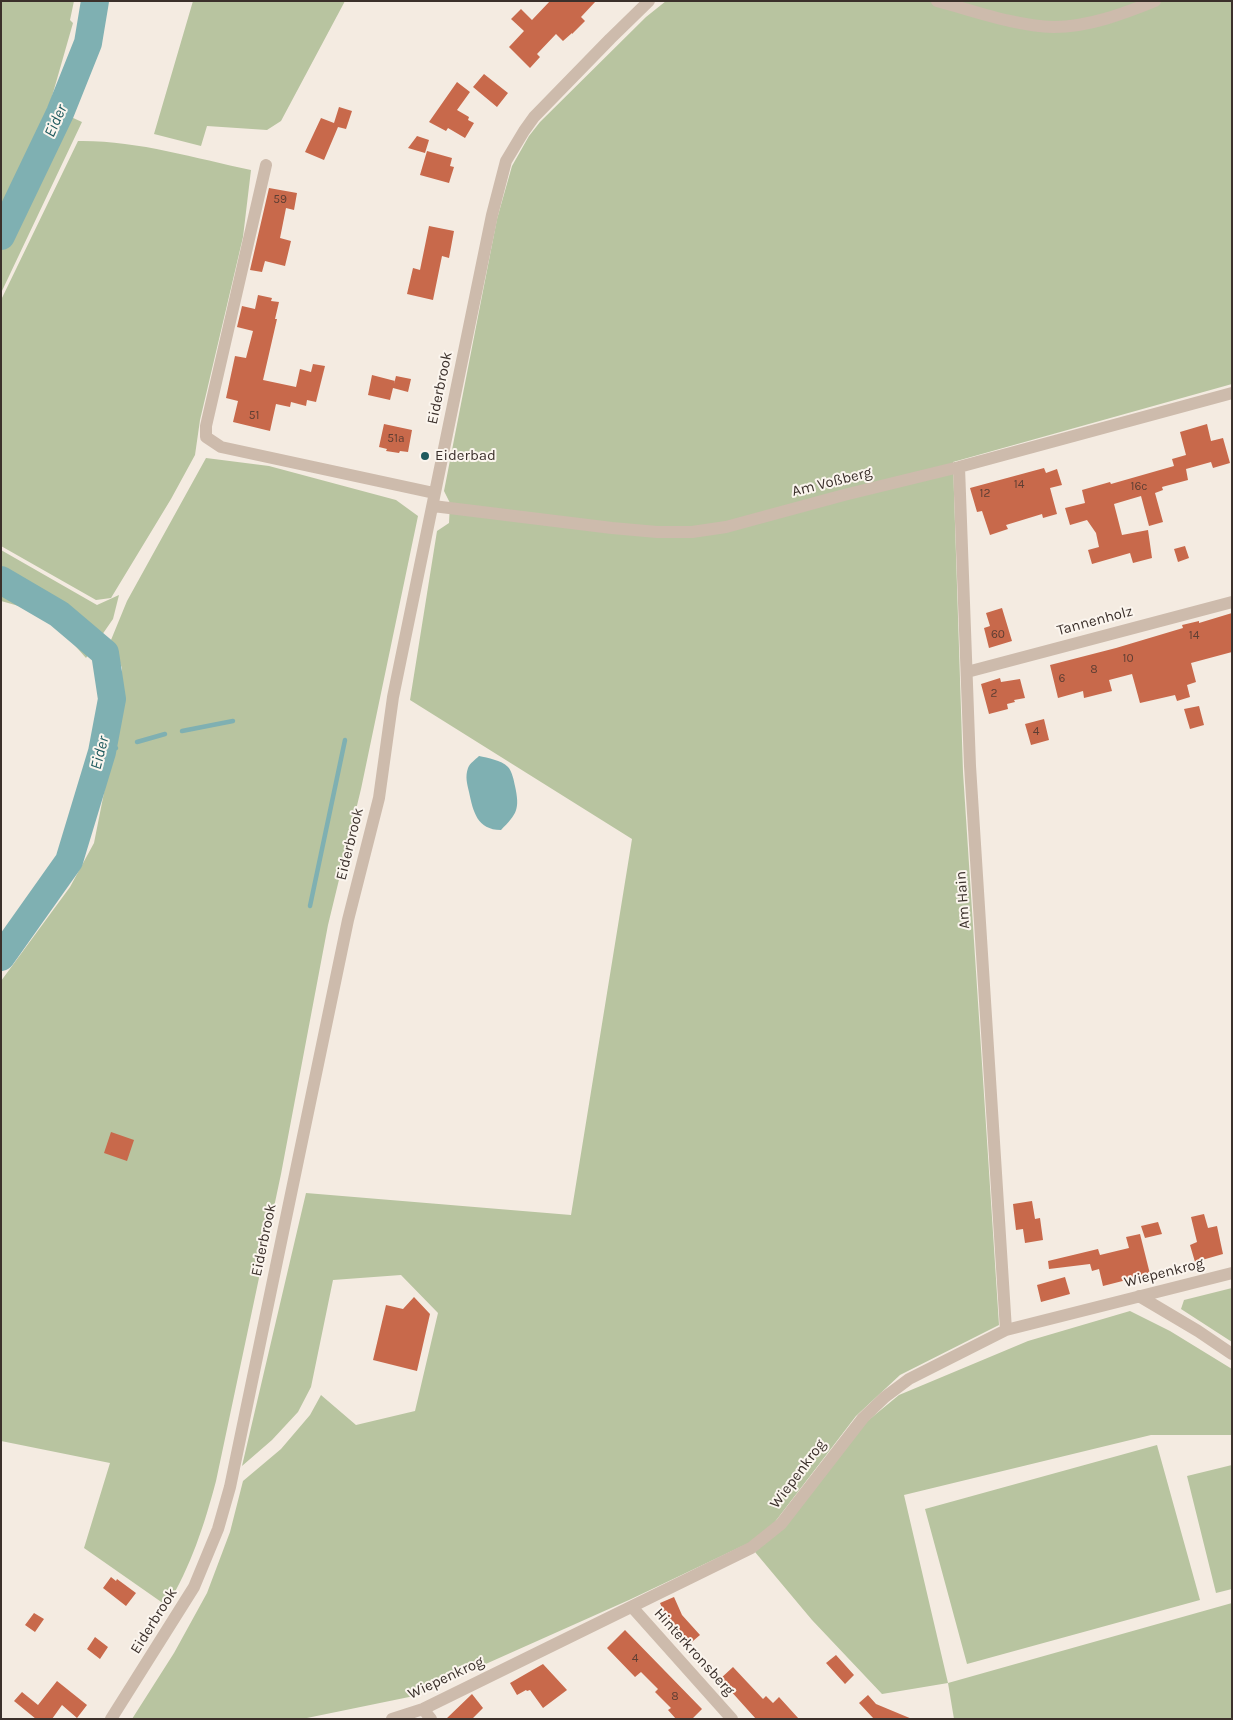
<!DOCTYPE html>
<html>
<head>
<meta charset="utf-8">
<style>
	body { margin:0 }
	#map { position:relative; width:1233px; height:1720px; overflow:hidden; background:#f4ebe1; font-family:Karla,sans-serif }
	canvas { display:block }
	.frame { position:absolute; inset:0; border:2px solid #3b302b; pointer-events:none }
</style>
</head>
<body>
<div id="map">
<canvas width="1233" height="1720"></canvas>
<div class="frame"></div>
</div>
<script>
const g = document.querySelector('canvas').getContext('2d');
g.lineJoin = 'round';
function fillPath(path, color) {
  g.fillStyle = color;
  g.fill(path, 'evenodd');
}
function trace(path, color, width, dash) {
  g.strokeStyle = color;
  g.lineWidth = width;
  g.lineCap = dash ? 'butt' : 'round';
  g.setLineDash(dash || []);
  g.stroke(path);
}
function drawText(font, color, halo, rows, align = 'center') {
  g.font = font + ' Karla,sans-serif';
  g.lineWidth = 4;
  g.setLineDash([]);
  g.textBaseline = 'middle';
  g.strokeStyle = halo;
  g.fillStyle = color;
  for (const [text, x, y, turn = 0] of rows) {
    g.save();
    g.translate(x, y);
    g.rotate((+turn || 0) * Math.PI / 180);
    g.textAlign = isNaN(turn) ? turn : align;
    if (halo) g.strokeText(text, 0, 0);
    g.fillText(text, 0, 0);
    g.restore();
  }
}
fillPath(new Path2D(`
	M 1,1 L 74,1 L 70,20 L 73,23 L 49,107 L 82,122 L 1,293 Z
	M 193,1 L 345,1 L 281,121 L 267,130 L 207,126 L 201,146 L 154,134 Z
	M 666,1 L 1232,1 L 1232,384 L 953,462 L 963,772 L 999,1325 L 900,1375 L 856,1416 L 771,1527 L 753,1541 L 629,1600 L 414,1696 L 302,1719 L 132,1719 L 174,1653 L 207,1593 L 230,1532 L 243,1481 L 281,1449 L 310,1415 L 321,1395 L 356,1425 L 415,1411 L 438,1313 L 401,1275 L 333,1280 L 311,1387 L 298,1412 L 272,1440 L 242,1466 L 306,1193 L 571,1215 L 632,839 L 410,700 L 437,531 L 449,523 L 450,503 L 444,491 L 497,219 L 512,166 L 529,136 L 540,122 L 646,17 Z
	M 78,141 C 136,140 194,158 251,170 L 243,237 L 200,420 L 195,455 L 171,499 L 111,598 L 96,600 L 1,546 L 1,300 Z
	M 206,458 L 269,466 L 396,500 L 418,516 L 361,789 L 328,925 L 281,1174 L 216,1481 C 204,1526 191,1566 167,1606 L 84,1548 L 110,1463 L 1,1441 L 1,981 L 70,887 L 94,843 L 122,702 L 122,668 L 111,640 L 127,601 Z
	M 1,550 L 97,605 L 119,595 L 113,619 L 86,658 L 47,614 L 1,601 Z
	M 1232,1288 L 1232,1342 L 1181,1309 L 1184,1300 Z
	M 1130,1311 L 1170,1331 L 1232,1369 L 1232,1435 L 1151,1435 L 904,1495 L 948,1683 L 1232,1603 L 1232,1719 L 954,1719 L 948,1683 L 882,1694 L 812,1620 L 755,1552 L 865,1423 L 899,1395 L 1028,1341 Z
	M 1157,1445 L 1200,1600 L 967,1664 L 925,1509 Z
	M 1232,1465 L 1232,1589 L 1216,1593 L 1187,1476 Z`), '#b8c4a0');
fillPath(new Path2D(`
	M 479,756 C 488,758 501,760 508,767 C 512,771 514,781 515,786 C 520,809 517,814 501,830 C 477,830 473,811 469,792 C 467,783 465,777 468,768 C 470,763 475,760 479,756 Z`), '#7fb0b2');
trace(new Path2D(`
	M 182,731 L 233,721
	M 137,742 L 165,734
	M 102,752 L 116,748
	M 310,906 L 345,740`), '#7fb0b2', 4.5);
trace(new Path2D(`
	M 1,236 L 60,113 L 88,43 L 95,1
	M 1,580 L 59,614 L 105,653 L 112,699 L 102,752 L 69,861 L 1,957`), '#7fb0b2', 28);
fillPath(new Path2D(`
	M 550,1 L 596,1 L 581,17 L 585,21 L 572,34 L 572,33 L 563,41 L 556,34 L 537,54 L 540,57 L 530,68 L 509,47 L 524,31 L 511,19 L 521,9 L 532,20 Z
	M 484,74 L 508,93 L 497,107 L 473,87 Z
	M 457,82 L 470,92 L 457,110 L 469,117 L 468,120 L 474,123 L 465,138 L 448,128 L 446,131 L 429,122 Z
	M 339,107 L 352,111 L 346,129 L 338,127 L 324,160 L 305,152 L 321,118 L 334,123 Z
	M 417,136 L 429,140 L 425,153 L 408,148 Z
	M 427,151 L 452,158 L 450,166 L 454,167 L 449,183 L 420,175 Z
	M 269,188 L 297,193 L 294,210 L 286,208 L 280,238 L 291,241 L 285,266 L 265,261 L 262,272 L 250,270 Z
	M 429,226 L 454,231 L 449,258 L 442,256 L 433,300 L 407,294 L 413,268 L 420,270 Z
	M 258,295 L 272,298 L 271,301 L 279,302 L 275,319 L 277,319 L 263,380 L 296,387 L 300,369 L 311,372 L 313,364 L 325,366 L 316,402 L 307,400 L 306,406 L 291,402 L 290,407 L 276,404 L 270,431 L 233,422 L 238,401 L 226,398 L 235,356 L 246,358 L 253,331 L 237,327 L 242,306 L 255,309 Z
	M 372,375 L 395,381 L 394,384 L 396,376 L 411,379 L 408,392 L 393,388 L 390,400 L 368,395 Z
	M 384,424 L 412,430 L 408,452 L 400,451 L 399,453 L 386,451 L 387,449 L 379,447 Z
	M 1207,424 L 1211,441 L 1223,438 L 1230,463 L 1213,468 L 1211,462 L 1186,469 L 1188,480 L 1162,487 L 1163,490 L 1155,493 L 1163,522 L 1149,526 L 1141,496 L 1114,504 L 1122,535 L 1148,530 L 1152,558 L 1133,563 L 1130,553 L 1092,564 L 1088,550 L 1099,547 L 1096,533 L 1087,520 L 1070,525 L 1065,508 L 1085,503 L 1082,490 L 1110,482 L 1111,484 L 1174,466 L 1172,459 L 1186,455 L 1180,432 Z
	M 1044,468 L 1046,473 L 1057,469 L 1062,485 L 1050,488 L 1057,514 L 1043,518 L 1042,514 L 1006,525 L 1008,529 L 990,535 L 982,511 L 977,512 L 970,488 Z
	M 1185,546 L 1189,558 L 1178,562 L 1174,549 Z
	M 1002,608 L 1012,641 L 989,648 L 984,628 L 990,626 L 986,613 Z
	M 1232,613 L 1232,652 L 1191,663 L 1196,682 L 1187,685 L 1190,697 L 1177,701 L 1175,695 L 1140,703 L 1132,674 L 1109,680 L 1112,691 L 1084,698 L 1083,691 L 1058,698 L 1050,665 L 1116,648 L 1183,628 L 1182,625 L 1199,621 L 1199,623 Z
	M 1000,678 L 1001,682 L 1020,679 L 1025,698 L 1014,700 L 1015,702 L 1007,704 L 1008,709 L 989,714 L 981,684 Z
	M 1199,706 L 1204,725 L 1190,729 L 1184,709 Z
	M 1044,719 L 1049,740 L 1031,745 L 1025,724 Z
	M 111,1132 L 134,1140 L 127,1161 L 104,1153 Z
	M 1032,1201 L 1035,1219 L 1040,1218 L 1043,1240 L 1025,1243 L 1023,1229 L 1016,1230 L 1013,1204 Z
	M 1204,1214 L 1208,1228 L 1217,1226 L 1223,1254 L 1195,1262 L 1190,1245 L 1197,1242 L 1191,1217 Z
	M 1158,1222 L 1162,1234 L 1145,1238 L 1141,1226 Z
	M 1140,1234 L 1150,1274 L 1103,1286 L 1099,1269 L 1092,1271 L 1090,1264 L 1049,1269 L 1048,1261 L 1098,1249 L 1100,1255 L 1129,1248 L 1126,1237 Z
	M 1065,1277 L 1070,1294 L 1041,1302 L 1037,1285 Z
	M 414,1297 L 430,1314 L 417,1371 L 373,1360 L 386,1305 L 403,1309 Z
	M 111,1577 L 116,1581 L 117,1579 L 136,1593 L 126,1606 L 103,1588 Z
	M 674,1597 L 682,1615 L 700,1635 L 686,1647 L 673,1633 L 660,1603 Z
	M 34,1613 L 44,1619 L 35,1632 L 25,1625 Z
	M 625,1630 L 702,1709 L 692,1719 L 676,1719 L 668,1710 L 671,1708 L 655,1692 L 658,1689 L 641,1672 L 635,1677 L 607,1648 Z
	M 95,1637 L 108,1647 L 100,1659 L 87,1649 Z
	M 836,1655 L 854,1675 L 845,1684 L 826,1663 Z
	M 543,1664 L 567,1690 L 543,1708 L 530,1690 L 527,1691 L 526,1690 L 517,1695 L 510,1683 Z
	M 733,1667 L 763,1699 L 766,1696 L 773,1703 L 779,1697 L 799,1719 L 756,1719 L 720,1679 Z
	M 57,1681 L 87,1705 L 77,1718 L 62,1705 L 52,1719 L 36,1719 L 14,1701 L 22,1692 L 38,1705 Z
	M 472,1694 L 483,1708 L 472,1719 L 446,1719 Z
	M 868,1695 L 876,1704 L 912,1719 L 874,1719 L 859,1703 Z`), '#c8694b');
trace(new Path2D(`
	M 937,1 C 975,11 1015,26 1054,27 C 1088,27 1123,14 1155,1
	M 266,165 L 206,426 L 206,437 L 221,447 L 434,493
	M 959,467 L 970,766 L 1006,1330
	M 433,506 L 612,528 L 657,532 L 692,532 L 726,527 L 844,495 L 959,467 L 1232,393
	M 967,672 L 1232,602
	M 1139,1296 L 1198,1331 L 1232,1354
	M 632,1607 L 732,1719
	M 423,1709 L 431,1719
	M 111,1719 L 194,1587 L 218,1529 L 230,1487 L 348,920 L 379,798 L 393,697 L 492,215 L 506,161 L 524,131 L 534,117 L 610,39 L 649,1
	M 392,1719 L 423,1709 L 751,1548 L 781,1524 L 863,1418 L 885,1397 L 909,1379 L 1006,1330 L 1232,1273`), '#cdbbac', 12);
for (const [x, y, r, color] of [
	[425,456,5,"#1f5a5e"]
]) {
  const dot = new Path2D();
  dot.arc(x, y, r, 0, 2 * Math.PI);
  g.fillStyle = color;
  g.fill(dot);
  trace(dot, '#fbf5ee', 2);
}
drawText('12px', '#5e3e33', null, [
	["59",280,200],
	["51",254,416],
	["51a",396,439],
	["14",1019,485],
	["16c",1139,487],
	["12",985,494],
	["60",998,635],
	["14",1194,636],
	["10",1128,659],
	["8",1094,670],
	["6",1062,679],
	["2",994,694],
	["4",1036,732],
	["4",635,1659],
	["8",675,1697]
]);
drawText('15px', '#3b302b', '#fbf5ee', [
	["Eiderbrook",440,388,-78],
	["Am Voßberg",832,482,-14],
	["Tannenholz",1095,621,-15],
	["Eiderbrook",350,844,-76],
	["Am Hain",963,900,-94],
	["Eiderbrook",264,1240,-78],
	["Wiepenkrog",1164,1273,-14],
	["Wiepenkrog",798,1474,-53],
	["Eiderbrook",154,1621,-58],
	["Hinterkronsberg",694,1652,48],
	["Wiepenkrog",446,1678,-25]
]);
drawText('15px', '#3b302b', '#fbf5ee', [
	["Eiderbad",435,456]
], 'left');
drawText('italic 16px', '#1f5a5e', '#fbf5ee', [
	["Eider",56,121,-66],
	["Eider",100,753,-76]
]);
</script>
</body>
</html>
